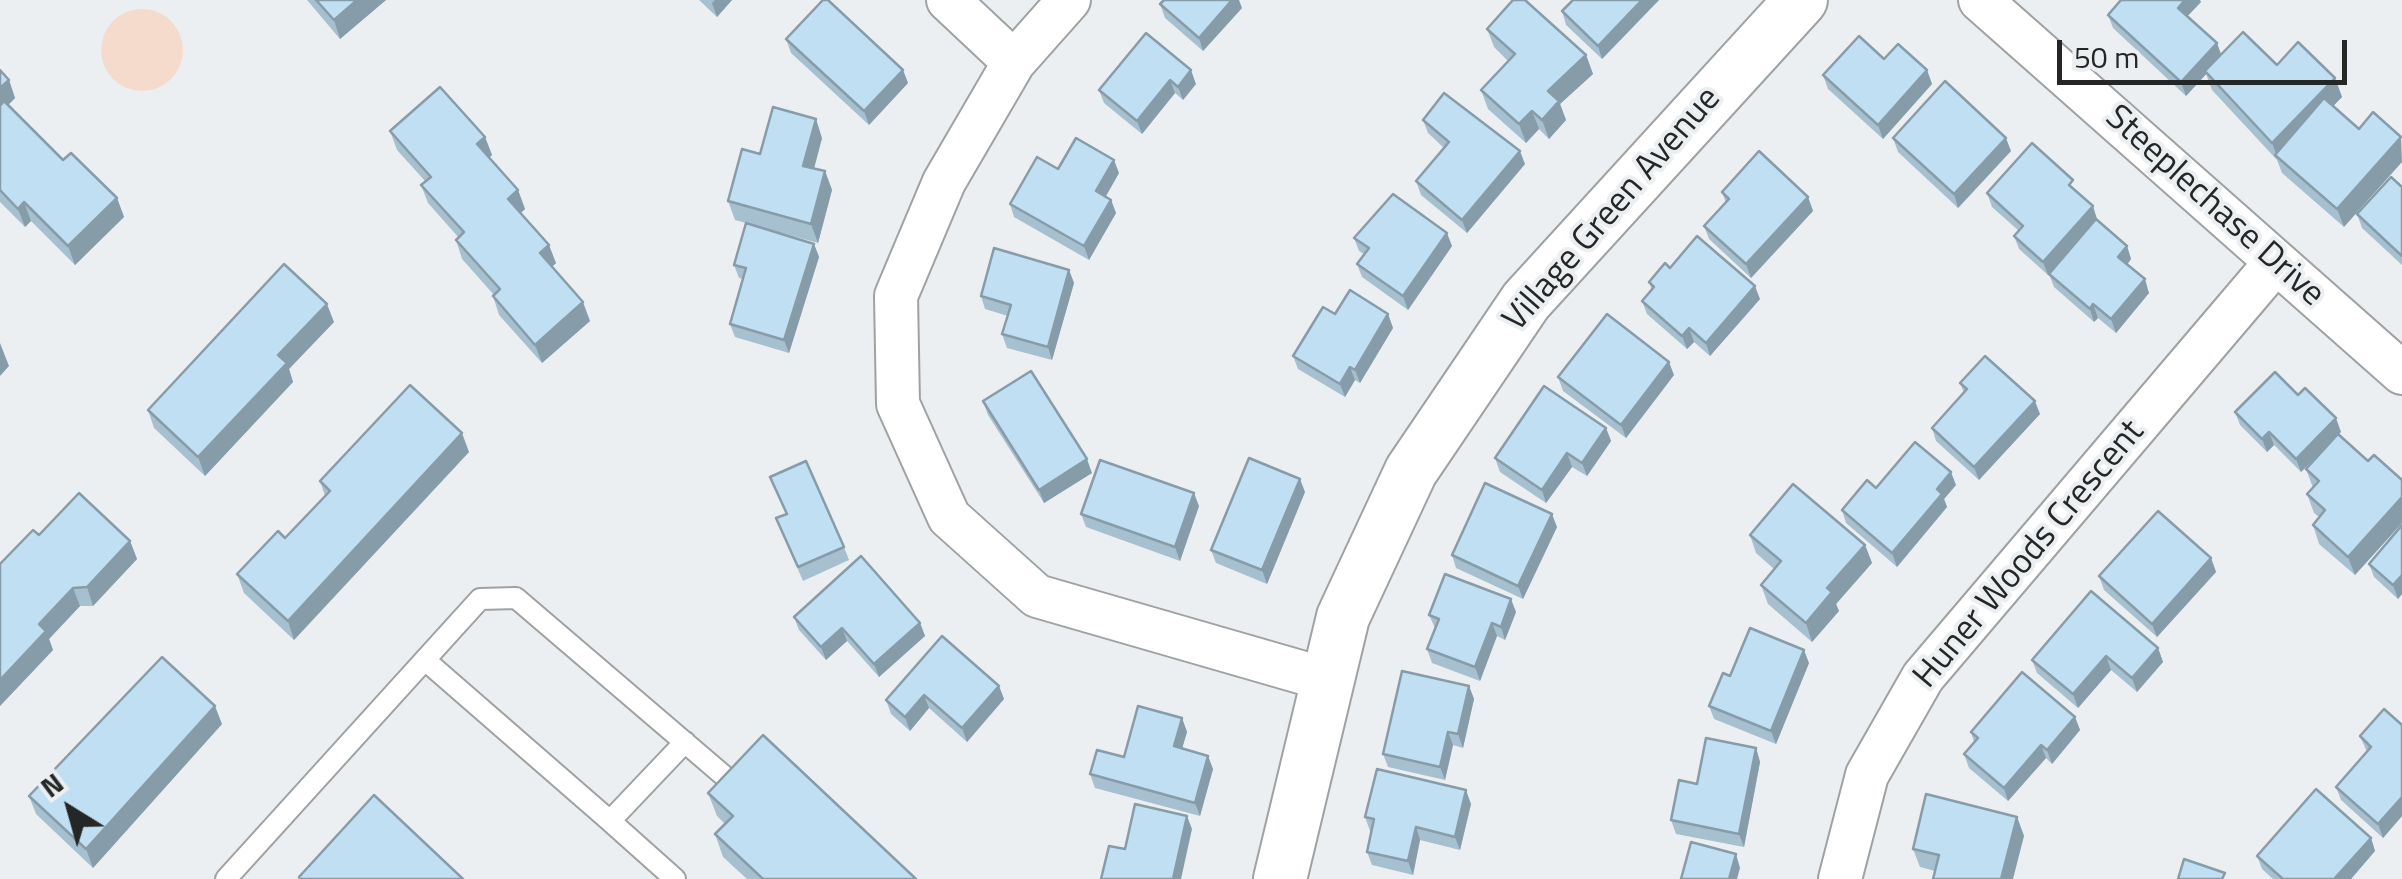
<!DOCTYPE html>
<html>
<head>
<meta charset="utf-8">
<style>
	body { margin:0 }
	#map { position:relative; width:2402px; height:879px; overflow:hidden; background:#eceff1; font-family:"Titillium Web",sans-serif }
	canvas { display:block }
	.north { position:absolute; left:20px; top:759px; width:100px; height:100px; -webkit-text-stroke:8px #eceff1; paint-order:stroke; rotate:323deg; font-size:28px; font-weight:700; line-height:40px; text-align:center; color:#252626 }
	.north::after { content:''; display:block; margin:auto; width:35px; height:45px; background:#252626; clip-path:polygon(50% 0,100% 100%,50% 72%,0 100%) }
	.scale { position:absolute; left:2057px; top:40px; width:290px; height:45px; box-sizing:border-box; border:5px solid #252626; border-top:0; padding-left:12px; font-size:30px; line-height:35px; white-space:nowrap; color:#252626; -webkit-text-stroke:8px #eceff1; paint-order:stroke }
</style>
</head>
<body>
<div id="map">
<canvas width="2402" height="879"></canvas>
<div class="north">N</div>
<div class="scale">50 m</div>
</div>
<script>
const g = document.querySelector('canvas').getContext('2d');
g.lineJoin = 'round';
function fillPath(path, color) {
  g.fillStyle = color;
  g.fill(path, 'evenodd');
}
function trace(path, color, width, dash) {
  g.strokeStyle = color;
  g.lineWidth = width;
  g.lineCap = dash ? 'butt' : 'round';
  g.setLineDash(dash || []);
  g.stroke(path);
}
function drawText(font, color, halo, rows, align = 'center') {
  g.font = font + ' "Titillium Web",sans-serif';
  g.lineWidth = 8;
  g.setLineDash([]);
  g.textBaseline = 'middle';
  g.strokeStyle = halo;
  g.fillStyle = color;
  for (const [text, x, y, turn = 0] of rows) {
    g.save();
    g.translate(x, y);
    g.rotate((+turn || 0) * Math.PI / 180);
    g.textAlign = isNaN(turn) ? turn : align;
    if (halo) g.strokeText(text, 0, 0);
    g.fillText(text, 0, 0);
    g.restore();
  }
}
fillPath(new Path2D(`
	M101 50a41 41 0 1 1 82 0a41 41 0 1 1-82 0Z`), '#f5dbcc');
const service = new Path2D(`
	M 425,660 L 610,821
	M 226,879 L 480,599 L 516,598 L 723,775
	M 675,879 L 610,821 L 685,742`);
const minor = new Path2D(`
	M 948,0 L 1014,62
	M 1069,0 L 1014,62 L 944,182 L 896,296 L 898,404 L 949,517 L 1037,596 L 1328,680
	M 1980,0 L 2402,373
	M 1840,879 L 1867,775 L 1923,677 L 2276,262`);
const tertiary = new Path2D(`
	M 1280,879 L 1343,617 L 1411,471 L 1526,301 L 1801,0`);
trace(service, '#9fa2a3', 24);
trace(minor, '#9fa2a3', 46);
trace(tertiary, '#9fa2a3', 56);
trace(service, '#fff', 20);
trace(minor, '#fff', 42);
trace(tertiary, '#fff', 52);
fillPath(new Path2D(`
	M 307,0 L 386,0 L 340,39 Z
	M 699,0 L 732,0 L 717,17 Z
	M 1573,0 L 1659,0 L 1602,59 L 1566,25 L 1562,11 Z
	M 2201,2 L 2187,16 L 2217,43 L 2221,55 L 2335,78 L 2342,97 L 2333,106 L 2344,227 L 2282,173 L 2277,160 L 2212,90 L 2206,74 L 2186,96 L 2113,28 L 2108,15 Z
	M 1160,4 L 1242,8 L 1203,51 L 1165,18 Z
	M 1487,29 L 1586,55 L 1593,74 L 1560,104 L 1566,120 L 1549,139 L 1539,129 L 1526,143 L 1488,109 L 1481,90 L 1508,61 L 1494,47 Z
	M 1146,33 L 1196,84 L 1183,100 L 1175,93 L 1142,134 L 1104,103 L 1099,90 Z
	M 786,39 L 903,70 L 908,83 L 869,125 L 791,53 Z
	M 1884,59 L 1927,70 L 1932,84 L 1883,139 L 1828,89 L 1823,75 Z
	M 0,70 L 9,80 L 15,98 L 8,105 L 63,160 L 117,198 L 124,217 L 75,265 L 31,221 L 25,227 L 0,202 Z
	M 1423,120 L 1525,164 L 1467,233 L 1421,195 L 1416,181 L 1444,148 L 1428,133 Z
	M 390,131 L 485,137 L 492,155 L 489,158 L 518,190 L 525,209 L 521,213 L 556,263 L 552,267 L 590,321 L 542,363 L 499,315 L 493,296 L 494,295 L 462,259 L 456,240 L 459,238 L 428,203 L 421,185 L 425,181 L 397,150 Z
	M 822,138 L 814,168 L 825,171 L 832,190 L 818,243 L 735,220 L 728,201 Z
	M 1893,138 L 2011,151 L 1958,208 L 1898,152 Z
	M 1058,169 L 1119,173 L 1105,197 L 1111,200 L 1116,213 L 1089,260 L 1014,217 L 1010,204 Z
	M 2402,187 L 2402,265 L 2362,228 L 2357,214 Z
	M 1722,192 L 1808,197 L 1813,211 L 1751,278 L 1709,239 L 1704,226 L 1726,203 Z
	M 2077,192 L 2093,206 L 2096,220 L 2127,246 L 2131,259 L 2127,265 L 2149,293 L 2116,333 L 2098,318 L 2094,322 L 2054,287 L 2049,274 L 2058,264 L 2048,275 L 2019,249 L 2014,236 L 2019,231 L 1992,207 L 1987,193 Z
	M 1354,238 L 1452,246 L 1408,310 L 1362,277 L 1357,264 L 1364,254 L 1359,251 Z
	M 814,244 L 819,257 L 789,353 L 735,337 L 730,324 L 743,279 L 739,278 L 734,265 Z
	M 1670,268 L 1760,299 L 1710,356 L 1694,342 L 1687,349 L 1647,314 L 1642,301 L 1652,290 L 1649,282 Z
	M 1069,270 L 1074,283 L 1052,360 L 1007,348 L 1002,334 L 1008,316 L 985,309 L 981,296 Z
	M 1335,314 L 1388,314 L 1393,328 L 1360,383 L 1355,380 L 1345,397 L 1298,369 L 1293,356 Z
	M 334,322 L 289,369 L 293,382 L 205,476 L 154,428 L 148,410 Z
	M 1674,375 L 1626,438 L 1563,391 L 1558,377 Z
	M 1960,383 L 2040,414 L 1979,480 L 1936,441 L 1932,428 L 1964,393 Z
	M 2298,395 L 2341,432 L 2338,434 L 2368,461 L 2402,480 L 2402,523 L 2355,575 L 2319,544 L 2313,525 L 2319,517 L 2314,513 L 2307,494 L 2313,488 L 2306,469 L 2334,439 L 2301,472 L 2274,445 L 2267,452 L 2240,425 L 2235,412 Z
	M 983,401 L 1092,473 L 1044,503 L 988,415 Z
	M 1606,428 L 1611,441 L 1587,476 L 1572,467 L 1546,503 L 1500,472 L 1495,458 Z
	M 469,452 L 294,640 L 244,593 L 237,574 L 285,538 L 325,496 L 320,481 Z
	M 770,477 L 844,547 L 849,560 L 803,581 L 776,518 L 786,514 Z
	M 1956,485 L 1944,499 L 1947,507 L 1897,567 L 1846,523 L 1842,510 L 1876,488 Z
	M 1305,492 L 1267,584 L 1216,563 L 1211,550 Z
	M 1199,506 L 1180,561 L 1086,527 L 1081,514 Z
	M 2402,525 L 2402,594 L 2398,599 L 2374,577 L 2369,564 Z
	M 1557,527 L 1523,599 L 1456,568 L 1452,555 Z
	M 39,535 L 130,541 L 137,559 L 93,606 L 80,606 L 49,639 L 53,650 L 0,706 Z
	M 1750,535 L 1865,545 L 1872,563 L 1836,604 L 1839,611 L 1812,642 L 1768,604 L 1761,585 L 1774,569 L 1756,553 Z
	M 2211,558 L 2216,572 L 2157,637 L 2104,590 L 2099,576 Z
	M 1516,612 L 1505,640 L 1497,636 L 1480,681 L 1432,663 L 1427,649 L 1435,628 L 1429,615 Z
	M 794,617 L 920,623 L 925,636 L 879,677 L 847,641 L 826,660 L 799,630 Z
	M 2158,648 L 2163,662 L 2137,692 L 2111,670 L 2078,708 L 2037,673 L 2032,660 Z
	M 1809,663 L 1776,744 L 1714,719 L 1709,706 L 1730,676 Z
	M 999,686 L 1004,699 L 967,742 L 929,708 L 910,731 L 891,714 L 886,700 Z
	M 1469,686 L 1474,699 L 1463,748 L 1453,745 L 1445,780 L 1388,767 L 1383,754 Z
	M 2075,717 L 2080,730 L 2052,764 L 2046,758 L 2008,801 L 1969,768 L 1964,754 L 1974,742 L 1971,732 Z
	M 1182,718 L 1187,732 L 1182,748 L 1208,756 L 1213,769 L 1200,816 L 1095,788 L 1090,774 L 1124,757 Z
	M 222,724 L 93,868 L 36,814 L 29,796 Z
	M 2402,725 L 2402,816 L 2383,838 L 2341,800 L 2336,787 L 2367,752 L 2360,736 Z
	M 1756,748 L 1760,762 L 1744,847 L 1676,834 L 1671,820 L 1697,784 Z
	M 708,793 L 916,879 L 747,879 L 723,857 L 715,834 L 725,824 L 717,816 Z
	M 1471,804 L 1460,850 L 1420,840 L 1413,875 L 1372,865 L 1367,852 L 1372,831 L 1370,831 L 1365,817 Z
	M 2017,817 L 2024,836 L 1935,871 L 1920,867 L 1913,849 Z
	M 2371,838 L 2375,851 L 2351,879 L 2273,879 L 2262,869 L 2257,856 Z`), '#a6c0d0');
fillPath(new Path2D(`
	M 357,0 L 386,0 L 340,39 L 334,20 Z
	M 715,0 L 732,0 L 717,17 L 712,3 Z
	M 1232,0 L 1239,0 L 1242,8 L 1203,51 L 1199,38 Z
	M 1642,0 L 1659,0 L 1602,59 L 1598,46 Z
	M 2185,0 L 2200,0 L 2201,2 L 2183,21 L 2178,8 Z
	M 2217,43 L 2222,57 L 2186,96 L 2181,82 Z
	M 1586,55 L 1593,74 L 1560,104 L 1566,120 L 1549,139 L 1542,120 L 1548,91 Z
	M 903,70 L 908,83 L 869,125 L 864,111 Z
	M 1191,70 L 1196,84 L 1183,100 L 1178,87 Z
	M 1927,70 L 1932,84 L 1883,139 L 1878,125 Z
	M 2335,78 L 2342,97 L 2281,160 L 2277,156 L 2272,143 Z
	M 9,80 L 15,98 L 0,113 L 0,88 Z
	M 1170,80 L 1175,93 L 1142,134 L 1137,121 Z
	M 1532,111 L 1539,129 L 1526,143 L 1519,124 Z
	M 816,119 L 822,138 L 810,184 L 803,166 Z
	M 485,137 L 492,155 L 483,163 L 477,144 Z
	M 2401,137 L 2402,162 L 2344,227 L 2337,209 Z
	M 2006,138 L 2011,151 L 1958,208 L 1954,194 Z
	M 1520,151 L 1525,164 L 1467,233 L 1462,220 Z
	M 1114,160 L 1119,173 L 1101,205 L 1096,191 Z
	M 825,171 L 832,190 L 818,243 L 811,224 Z
	M 518,190 L 525,209 L 515,218 L 508,199 Z
	M 1808,197 L 1813,211 L 1751,278 L 1746,264 Z
	M 117,198 L 124,217 L 75,265 L 68,246 Z
	M 1111,200 L 1116,213 L 1089,260 L 1084,246 Z
	M 24,202 L 31,221 L 25,227 L 18,209 Z
	M 2093,206 L 2097,219 L 2048,275 L 2043,262 Z
	M 1447,233 L 1452,246 L 1408,310 L 1403,296 Z
	M 814,244 L 819,257 L 789,353 L 784,340 Z
	M 549,245 L 556,263 L 546,272 L 540,253 Z
	M 2127,246 L 2131,259 L 2123,270 L 2118,257 Z
	M 1069,270 L 1074,283 L 1052,360 L 1048,347 Z
	M 2145,279 L 2149,293 L 2116,333 L 2111,319 Z
	M 1755,286 L 1760,299 L 1710,356 L 1706,343 Z
	M 583,302 L 590,321 L 542,363 L 535,345 Z
	M 327,304 L 334,322 L 289,369 L 293,382 L 205,476 L 198,457 L 278,355 Z
	M 2093,304 L 2098,318 L 2094,322 L 2090,309 Z
	M 1388,314 L 1393,328 L 1360,383 L 1355,370 Z
	M 1689,328 L 1694,342 L 1687,349 L 1682,336 Z
	M 0,343 L 9,366 L 0,376 Z
	M 1669,362 L 1674,375 L 1626,438 L 1621,425 Z
	M 1350,367 L 1355,380 L 1345,397 L 1340,384 Z
	M 2035,401 L 2040,414 L 1979,480 L 1974,467 Z
	M 2336,418 L 2341,432 L 2301,472 L 2296,459 Z
	M 1606,428 L 1611,441 L 1587,476 L 1582,463 Z
	M 2269,432 L 2274,445 L 2267,452 L 2262,439 Z
	M 462,433 L 469,452 L 294,640 L 288,621 Z
	M 1567,453 L 1572,467 L 1546,503 L 1542,490 Z
	M 1087,459 L 1092,473 L 1044,503 L 1039,490 Z
	M 1951,472 L 1956,485 L 1944,499 L 1947,507 L 1897,567 L 1892,553 L 1937,489 Z
	M 1300,479 L 1305,492 L 1267,584 L 1262,570 Z
	M 1194,493 L 1199,506 L 1180,561 L 1175,547 Z
	M 2402,497 L 2402,523 L 2355,575 L 2348,557 Z
	M 1552,514 L 1557,527 L 1523,599 L 1518,586 Z
	M 130,541 L 137,559 L 93,606 L 87,587 Z
	M 1865,545 L 1872,563 L 1836,604 L 1839,611 L 1812,642 L 1806,623 L 1827,588 Z
	M 2211,558 L 2216,572 L 2157,637 L 2152,624 Z
	M 2402,575 L 2402,594 L 2398,599 L 2393,585 Z
	M 73,588 L 80,606 L 49,639 L 53,650 L 0,706 L 0,680 L 39,624 Z
	M 1511,599 L 1516,612 L 1505,640 L 1501,627 Z
	M 920,623 L 925,636 L 879,677 L 874,664 Z
	M 1492,623 L 1497,636 L 1480,681 L 1475,667 Z
	M 842,628 L 847,641 L 826,660 L 821,647 Z
	M 2158,648 L 2163,662 L 2137,692 L 2132,678 Z
	M 1804,650 L 1809,663 L 1776,744 L 1771,731 Z
	M 2106,656 L 2111,670 L 2078,708 L 2073,694 Z
	M 999,686 L 1004,699 L 967,742 L 962,728 Z
	M 1469,686 L 1474,699 L 1463,748 L 1458,734 Z
	M 924,695 L 929,708 L 910,731 L 905,717 Z
	M 215,706 L 222,724 L 93,868 L 86,849 Z
	M 2075,717 L 2080,730 L 2052,764 L 2047,750 Z
	M 1182,718 L 1187,732 L 1179,759 L 1174,746 Z
	M 1448,732 L 1453,745 L 1445,780 L 1440,767 Z
	M 2041,745 L 2046,758 L 2008,801 L 2004,788 Z
	M 1756,748 L 1760,762 L 1744,847 L 1739,834 Z
	M 1208,756 L 1213,769 L 1200,816 L 1195,803 Z
	M 1466,790 L 1471,804 L 1460,850 L 1455,837 Z
	M 2402,797 L 2402,816 L 2383,838 L 2378,824 Z
	M 1187,816 L 1192,829 L 1181,879 L 1173,879 Z
	M 2017,817 L 2024,836 L 2013,879 L 2001,879 Z
	M 1416,827 L 1420,840 L 1413,875 L 1408,861 Z
	M 2371,838 L 2375,851 L 2351,879 L 2334,879 Z
	M 1736,854 L 1740,868 L 1737,879 L 1729,879 Z`), '#879ca9');
const building = new Path2D(`
	M 316,0 L 357,0 L 334,20 Z
	M 823,0 L 828,0 L 903,70 L 864,111 L 786,39 Z
	M 1164,0 L 1232,0 L 1199,38 L 1160,4 Z
	M 1513,0 L 1525,0 L 1586,55 L 1548,91 L 1559,101 L 1542,120 L 1532,111 L 1519,124 L 1481,90 L 1515,54 L 1487,29 Z
	M 1573,0 L 1642,0 L 1598,46 L 1562,11 Z
	M 2121,0 L 2185,0 L 2178,8 L 2217,43 L 2181,82 L 2108,15 Z
	M 2243,32 L 2277,65 L 2298,42 L 2335,78 L 2272,143 L 2205,71 Z
	M 1146,33 L 1191,70 L 1178,87 L 1170,80 L 1137,121 L 1099,90 Z
	M 1859,36 L 1884,59 L 1898,44 L 1927,70 L 1878,125 L 1823,75 Z
	M 0,70 L 9,80 L 0,88 Z
	M 1945,81 L 2006,138 L 1954,194 L 1893,138 Z
	M 440,87 L 485,137 L 477,144 L 518,190 L 508,199 L 549,245 L 540,253 L 583,302 L 535,345 L 493,296 L 500,289 L 456,240 L 464,232 L 421,185 L 431,177 L 390,131 Z
	M 1444,93 L 1520,151 L 1462,220 L 1416,181 L 1449,142 L 1423,120 Z
	M 2324,98 L 2359,129 L 2373,112 L 2401,137 L 2337,209 L 2275,155 Z
	M 4,101 L 63,160 L 71,153 L 117,198 L 68,246 L 24,202 L 18,209 L 0,190 L 0,106 Z
	M 773,107 L 816,119 L 803,166 L 825,171 L 811,224 L 728,201 L 742,149 L 760,154 Z
	M 1076,138 L 1114,160 L 1096,191 L 1111,200 L 1084,246 L 1010,204 L 1037,157 L 1058,169 Z
	M 2032,143 L 2073,180 L 2069,185 L 2093,206 L 2043,262 L 2014,236 L 2023,226 L 1987,193 Z
	M 1759,151 L 1808,197 L 1746,264 L 1704,226 L 1729,199 L 1722,192 Z
	M 2391,177 L 2402,187 L 2402,256 L 2357,214 Z
	M 1393,194 L 1447,233 L 1403,296 L 1357,264 L 1369,248 L 1354,238 Z
	M 2096,219 L 2127,246 L 2118,257 L 2145,279 L 2111,319 L 2093,304 L 2090,309 L 2049,274 Z
	M 746,223 L 814,244 L 784,340 L 730,324 L 746,268 L 734,265 Z
	M 1697,236 L 1755,286 L 1706,343 L 1689,328 L 1682,336 L 1642,301 L 1654,287 L 1649,282 L 1665,263 L 1670,268 Z
	M 994,248 L 1069,270 L 1048,347 L 1002,334 L 1011,305 L 981,296 Z
	M 284,264 L 327,304 L 278,355 L 287,363 L 198,457 L 148,410 Z
	M 1350,290 L 1388,314 L 1355,370 L 1350,367 L 1340,384 L 1293,356 L 1323,307 L 1335,314 Z
	M 1607,314 L 1669,362 L 1621,425 L 1558,377 Z
	M 1985,356 L 2035,401 L 1974,467 L 1932,428 L 1967,389 L 1960,383 Z
	M 1031,371 L 1087,459 L 1039,490 L 983,401 Z
	M 2275,372 L 2298,395 L 2305,388 L 2336,418 L 2296,459 L 2269,432 L 2262,439 L 2235,412 Z
	M 410,385 L 462,433 L 288,621 L 237,574 L 278,531 L 285,538 L 330,491 L 320,481 Z
	M 1544,386 L 1606,428 L 1582,463 L 1567,453 L 1542,490 L 1495,458 Z
	M 2338,434 L 2368,461 L 2374,455 L 2402,480 L 2402,497 L 2348,557 L 2313,525 L 2325,510 L 2307,494 L 2319,481 L 2306,469 Z
	M 1915,442 L 1951,472 L 1937,489 L 1942,494 L 1892,553 L 1842,510 L 1867,480 L 1876,488 Z
	M 1249,458 L 1300,479 L 1262,570 L 1211,550 Z
	M 1100,460 L 1194,493 L 1175,547 L 1081,514 Z
	M 806,461 L 844,547 L 798,567 L 776,518 L 787,514 L 770,477 Z
	M 1485,483 L 1552,514 L 1518,586 L 1452,555 Z
	M 1793,484 L 1865,545 L 1827,588 L 1832,592 L 1806,623 L 1761,585 L 1781,561 L 1750,535 Z
	M 79,493 L 130,541 L 87,587 L 73,588 L 39,624 L 46,631 L 0,680 L 0,564 L 33,530 L 39,535 Z
	M 2158,511 L 2211,558 L 2152,624 L 2099,576 Z
	M 2402,525 L 2402,575 L 2393,585 L 2369,564 Z
	M 861,556 L 920,623 L 874,664 L 842,628 L 821,647 L 794,617 Z
	M 1445,574 L 1511,599 L 1501,627 L 1492,623 L 1475,667 L 1427,649 L 1439,619 L 1429,615 Z
	M 2091,591 L 2158,648 L 2132,678 L 2106,656 L 2073,694 L 2032,660 Z
	M 1750,628 L 1804,650 L 1771,731 L 1709,706 L 1723,673 L 1730,676 Z
	M 942,636 L 999,686 L 962,728 L 924,695 L 905,717 L 886,700 Z
	M 162,657 L 215,706 L 86,849 L 29,796 Z
	M 1402,671 L 1469,686 L 1458,734 L 1448,732 L 1440,767 L 1383,754 Z
	M 2022,672 L 2075,717 L 2047,750 L 2041,745 L 2004,788 L 1964,754 L 1978,738 L 1971,732 Z
	M 1138,706 L 1182,718 L 1174,746 L 1208,756 L 1195,803 L 1090,774 L 1097,750 L 1124,757 Z
	M 2384,709 L 2402,725 L 2402,797 L 2378,824 L 2336,787 L 2371,747 L 2360,736 Z
	M 763,735 L 916,879 L 763,879 L 715,834 L 733,816 L 708,793 Z
	M 1706,738 L 1756,748 L 1739,834 L 1671,820 L 1679,780 L 1697,784 Z
	M 1377,769 L 1466,790 L 1455,837 L 1416,827 L 1408,861 L 1367,852 L 1374,819 L 1365,817 Z
	M 2316,789 L 2371,838 L 2334,879 L 2283,879 L 2257,856 Z
	M 1926,794 L 2017,817 L 2001,879 L 1933,879 L 1939,855 L 1913,849 Z
	M 374,795 L 463,879 L 300,879 L 299,877 Z
	M 1135,804 L 1187,816 L 1173,879 L 1101,879 L 1109,846 L 1125,849 Z
	M 1691,842 L 1736,854 L 1729,879 L 1681,879 Z
	M 2184,859 L 2225,873 L 2222,879 L 2178,879 Z`);
fillPath(building, '#c1dff2');
trace(building, '#879ca9', 2.5);
drawText('35px', '#252626', '#eceff1', [
	["Steeplechase Drive",2214,207,42],
	["Village Green Avenue",1613,210,-49],
	["Huner Woods Crescent",2030,555,-50]
]);
</script>
</body>
</html>
